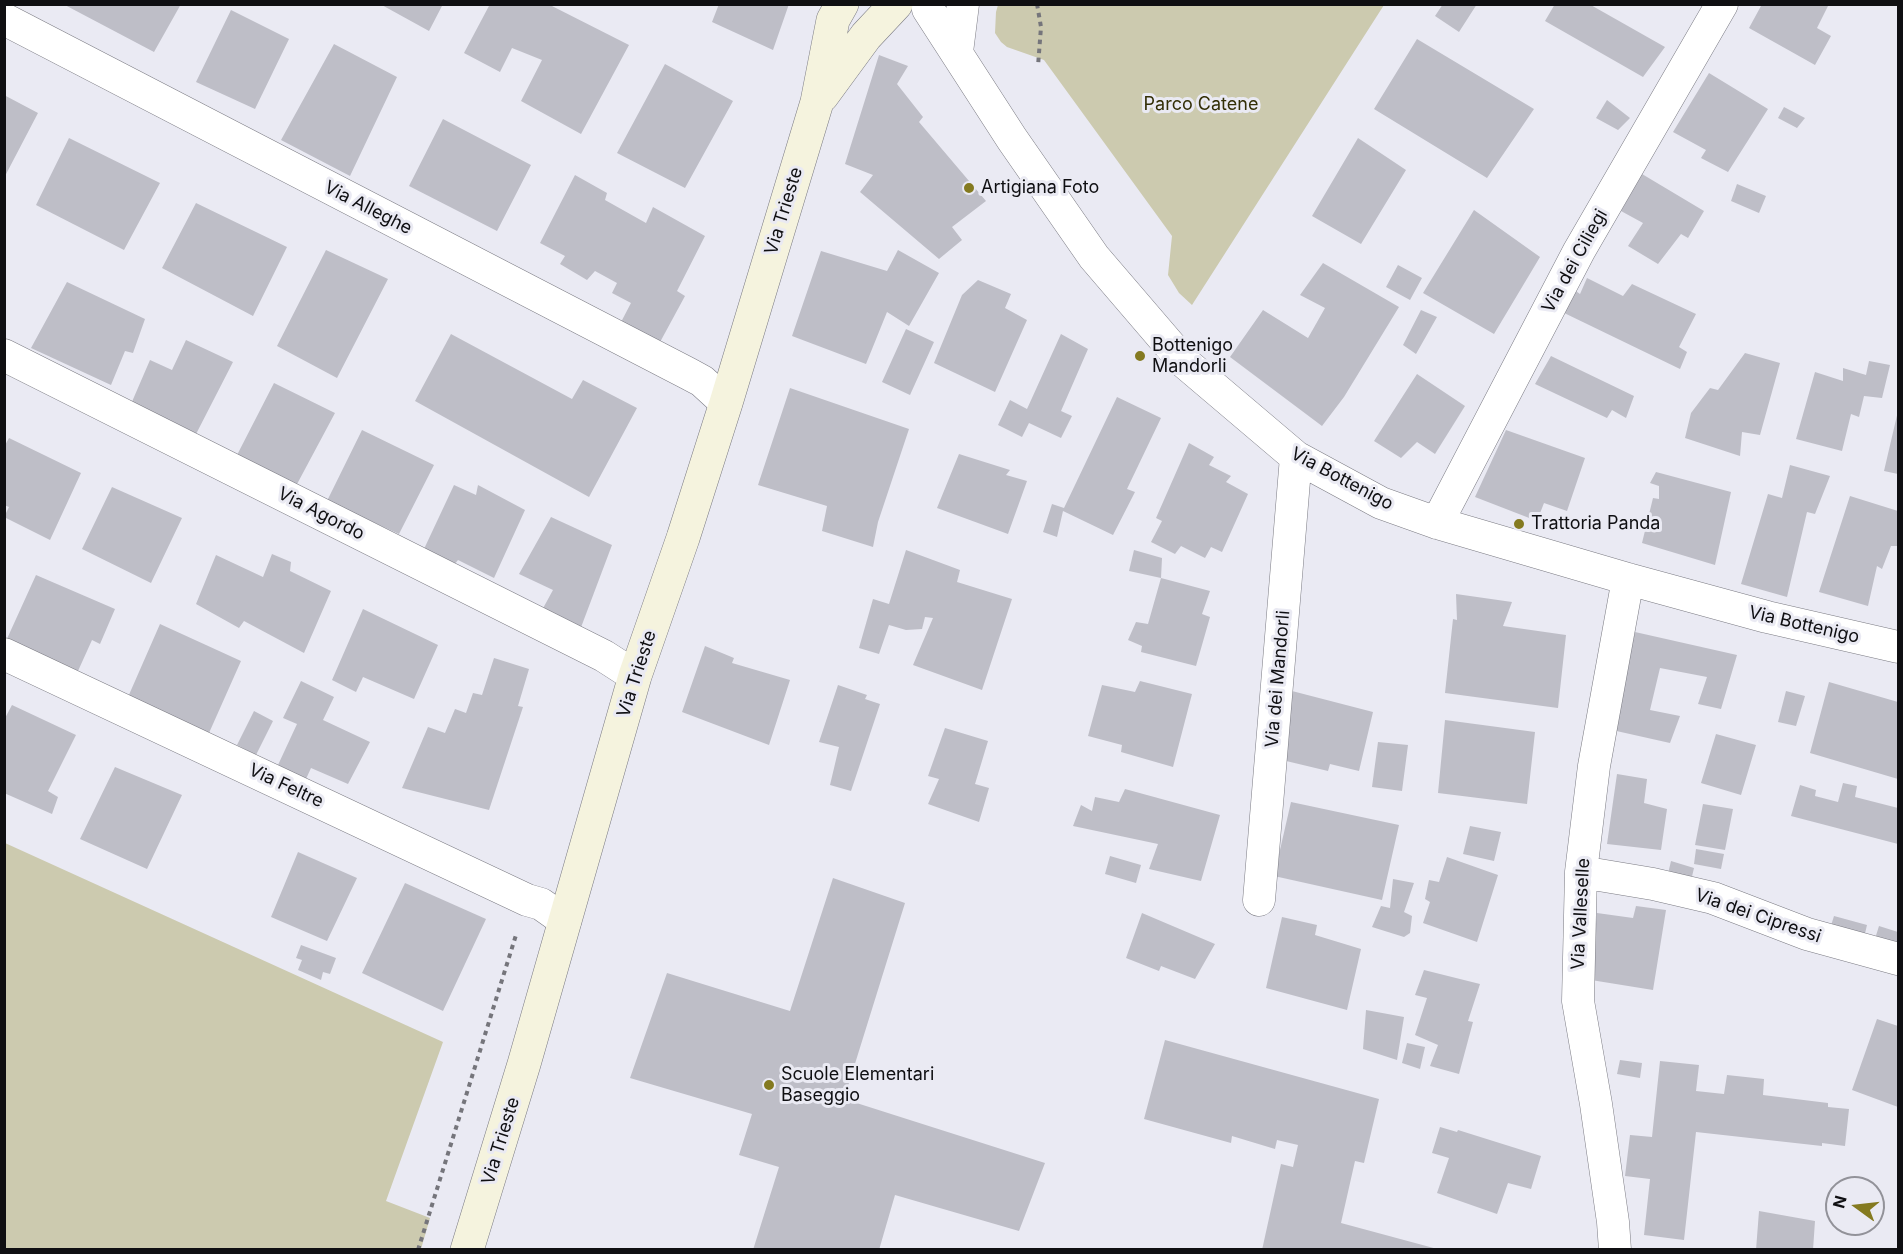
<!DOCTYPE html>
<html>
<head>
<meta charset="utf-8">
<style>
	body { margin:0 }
	#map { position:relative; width:1903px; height:1254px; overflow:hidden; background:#eaeaf3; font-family:Inter,sans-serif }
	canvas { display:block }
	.frame { position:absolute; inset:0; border:6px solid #0f0f12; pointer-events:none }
	.north { position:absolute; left:1825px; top:1176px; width:60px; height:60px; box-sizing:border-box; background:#eaeaf3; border:2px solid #929299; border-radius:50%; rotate:285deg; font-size:16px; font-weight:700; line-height:24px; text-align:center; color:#0f0f12 }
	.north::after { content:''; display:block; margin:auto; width:21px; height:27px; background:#847a20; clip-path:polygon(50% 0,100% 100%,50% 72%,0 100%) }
</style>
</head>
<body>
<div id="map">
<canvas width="1903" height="1254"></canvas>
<div class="frame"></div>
<div class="north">N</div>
</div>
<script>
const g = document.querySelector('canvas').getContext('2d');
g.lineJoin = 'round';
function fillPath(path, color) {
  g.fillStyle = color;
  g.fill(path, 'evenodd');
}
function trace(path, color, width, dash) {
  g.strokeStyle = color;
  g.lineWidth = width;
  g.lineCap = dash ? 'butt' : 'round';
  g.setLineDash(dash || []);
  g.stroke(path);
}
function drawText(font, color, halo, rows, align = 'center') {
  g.font = font + ' Inter,sans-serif';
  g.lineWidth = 6;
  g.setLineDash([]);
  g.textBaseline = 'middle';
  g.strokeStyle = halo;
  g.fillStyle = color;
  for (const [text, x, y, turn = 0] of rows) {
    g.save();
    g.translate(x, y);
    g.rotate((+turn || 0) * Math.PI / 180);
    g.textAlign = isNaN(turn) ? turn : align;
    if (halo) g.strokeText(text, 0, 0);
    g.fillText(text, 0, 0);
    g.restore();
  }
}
fillPath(new Path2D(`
	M 998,5 L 998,4 L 1384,5 L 1192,305 L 1179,293 L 1168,275 L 1172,236 L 1044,60 L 1007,47 L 1001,42 L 995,33 L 996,12 Z
	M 5,843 L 443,1042 L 386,1201 L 430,1218 L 421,1249 L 5,1249 Z`), '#cccaaf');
fillPath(new Path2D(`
	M 63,4 L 181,4 L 154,52 Z
	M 380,4 L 443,4 L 429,31 Z
	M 490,4 L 548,4 L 629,45 L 581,134 L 521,101 L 542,60 L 512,48 L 500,72 L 464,53 Z
	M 719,4 L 789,4 L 773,50 L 712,22 Z
	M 1443,4 L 1477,4 L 1459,32 L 1435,16 Z
	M 1555,4 L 1589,4 L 1665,47 L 1643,77 L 1545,21 Z
	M 1757,4 L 1829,4 L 1817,28 L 1831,36 L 1815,65 L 1749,28 L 1761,6 Z
	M 231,10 L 289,39 L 255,109 L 196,82 Z
	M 1417,39 L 1534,109 L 1487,178 L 1374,109 Z
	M 334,44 L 397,77 L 350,176 L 281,140 Z
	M 879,55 L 908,66 L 897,84 L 923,117 L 919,122 L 986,201 L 952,227 L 962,240 L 939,259 L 860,192 L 873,175 L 845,164 Z
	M 665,64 L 733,101 L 685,188 L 617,153 Z
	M 1709,73 L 1768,109 L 1728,172 L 1701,158 L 1706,150 L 1673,132 Z
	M 4,95 L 38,113 L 4,178 Z
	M 1607,100 L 1630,118 L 1618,130 L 1596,118 Z
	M 1784,107 L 1805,118 L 1797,128 L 1778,118 Z
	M 443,119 L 531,165 L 497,231 L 409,186 Z
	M 69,138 L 160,183 L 124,250 L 36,205 Z
	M 1358,138 L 1406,170 L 1361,244 L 1312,216 Z
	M 1642,174 L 1704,211 L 1688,238 L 1681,234 L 1658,264 L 1628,246 L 1643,223 L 1621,211 Z
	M 575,175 L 607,193 L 605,200 L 646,223 L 653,207 L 705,236 L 677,291 L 685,296 L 659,344 L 620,324 L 631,303 L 612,293 L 617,283 L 595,271 L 587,280 L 560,264 L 565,256 L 540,243 Z
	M 1737,184 L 1766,196 L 1759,213 L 1731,201 Z
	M 196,203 L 287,247 L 253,316 L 162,268 Z
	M 1474,210 L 1540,257 L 1494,334 L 1423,293 Z
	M 326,250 L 388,279 L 337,378 L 277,346 Z
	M 898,250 L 939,273 L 909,326 L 887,312 L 866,364 L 792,336 L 821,251 L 887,271 Z
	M 1323,263 L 1399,307 L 1344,397 L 1322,426 L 1230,357 L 1263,310 L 1308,338 L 1325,308 L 1300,295 Z
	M 1398,265 L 1422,278 L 1410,300 L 1386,287 Z
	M 1587,278 L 1623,296 L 1632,284 L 1696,314 L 1679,347 L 1687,352 L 1680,369 L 1558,310 L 1570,287 L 1580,294 Z
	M 978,280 L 1011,294 L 1005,308 L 1027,320 L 995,392 L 934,363 L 962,295 Z
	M 67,282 L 145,319 L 133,353 L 125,351 L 111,385 L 31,348 Z
	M 1421,310 L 1437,317 L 1416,354 L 1403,345 Z
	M 906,329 L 934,342 L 910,395 L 882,382 Z
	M 451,334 L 572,399 L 583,380 L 637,408 L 589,497 L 415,401 Z
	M 1061,334 L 1088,349 L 1061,411 L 1072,416 L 1061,438 L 1029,423 L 1022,437 L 998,425 L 1010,400 L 1027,409 Z
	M 186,340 L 233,362 L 194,438 L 128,411 L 150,360 L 172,370 Z
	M 1745,353 L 1780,363 L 1760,435 L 1742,432 L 1740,456 L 1685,438 L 1691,413 L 1710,388 L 1718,390 Z
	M 1551,356 L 1634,396 L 1626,418 L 1612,410 L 1607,418 L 1535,384 Z
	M 1869,361 L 1890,365 L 1882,398 L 1864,396 L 1859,417 L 1851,414 L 1842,451 L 1796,439 L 1815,372 L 1843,381 L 1843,368 L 1866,375 Z
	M 1417,374 L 1465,406 L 1435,454 L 1417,442 L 1401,458 L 1374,441 Z
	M 274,383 L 335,413 L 296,486 L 236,457 Z
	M 790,388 L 909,429 L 878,522 L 873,547 L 822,531 L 827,506 L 758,485 Z
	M 1117,397 L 1161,418 L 1127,489 L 1135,492 L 1113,535 L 1063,511 L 1057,537 L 1043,532 L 1052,504 L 1064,508 Z
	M 1898,411 L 1898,474 L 1884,471 Z
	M 362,430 L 434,465 L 399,534 L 327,501 Z
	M 1506,430 L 1585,458 L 1567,511 L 1544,503 L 1537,521 L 1475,497 Z
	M 9,438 L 81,473 L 50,540 L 4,517 L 9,507 L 4,505 L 4,447 Z
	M 1189,443 L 1214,457 L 1209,465 L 1231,476 L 1226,482 L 1248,494 L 1222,552 L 1211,547 L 1205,558 L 1181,546 L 1175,554 L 1151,542 L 1162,521 L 1156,518 Z
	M 959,454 L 1010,470 L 1006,475 L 1027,481 L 1008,534 L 937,508 Z
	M 1790,465 L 1830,476 L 1815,514 L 1807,512 L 1787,597 L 1741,584 L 1768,494 L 1782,498 Z
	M 1656,472 L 1731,492 L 1715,565 L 1642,543 L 1653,498 L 1659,499 L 1659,486 L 1650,483 Z
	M 454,485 L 476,495 L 478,485 L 525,510 L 494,578 L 458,560 L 454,565 L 424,549 Z
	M 112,487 L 182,518 L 151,583 L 82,549 Z
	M 1850,496 L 1898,511 L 1898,546 L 1891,546 L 1882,569 L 1877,566 L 1868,606 L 1819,592 Z
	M 551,517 L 612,545 L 580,630 L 541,612 L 553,590 L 519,574 Z
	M 906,550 L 960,570 L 957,582 L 1012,599 L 982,690 L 913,665 L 933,618 L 925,617 L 922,629 L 906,630 L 889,625 L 879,654 L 859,648 L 873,599 L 889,604 Z
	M 1134,550 L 1162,558 L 1161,578 L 1129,571 Z
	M 272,554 L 291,562 L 290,571 L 331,591 L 304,653 L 244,621 L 239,628 L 196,604 L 216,555 L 263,577 Z
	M 36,575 L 115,609 L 100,644 L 92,640 L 78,671 L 6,641 Z
	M 1161,578 L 1210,591 L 1202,614 L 1210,617 L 1196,666 L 1141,652 L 1142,646 L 1128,640 L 1136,622 L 1148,624 Z
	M 1456,594 L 1512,602 L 1503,626 L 1566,635 L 1558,708 L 1445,693 L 1453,619 L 1457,620 Z
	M 363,609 L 438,645 L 414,699 L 363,677 L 356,692 L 332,680 Z
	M 160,624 L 241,661 L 209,733 L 128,697 Z
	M 1635,632 L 1737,655 L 1721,709 L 1698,704 L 1707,677 L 1660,668 L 1650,710 L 1680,716 L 1670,743 L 1612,730 Z
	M 705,646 L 734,658 L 732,663 L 790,680 L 769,745 L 682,712 Z
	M 494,658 L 529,669 L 518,706 L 523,707 L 489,810 L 402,788 L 428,727 L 445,733 L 455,709 L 466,713 L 473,693 L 482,695 Z
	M 301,681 L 334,697 L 323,720 L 370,742 L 348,784 L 311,768 L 306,779 L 278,765 L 297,724 L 283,718 Z
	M 1140,681 L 1192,694 L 1173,767 L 1121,752 L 1122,745 L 1088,736 L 1102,685 L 1135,692 Z
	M 1829,682 L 1898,702 L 1898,779 L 1810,753 Z
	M 838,685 L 867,695 L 865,699 L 880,704 L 851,791 L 830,785 L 839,747 L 819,742 Z
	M 1292,691 L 1373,712 L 1359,771 L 1330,764 L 1328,771 L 1282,760 Z
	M 1786,691 L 1805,696 L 1796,726 L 1778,722 Z
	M 12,705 L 76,735 L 48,791 L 58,797 L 52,814 L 4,793 L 4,720 Z
	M 254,711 L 273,721 L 256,755 L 237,745 Z
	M 1445,720 L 1535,732 L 1527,804 L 1438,793 Z
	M 945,728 L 988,741 L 975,784 L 989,788 L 979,822 L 928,804 L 939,779 L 928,776 Z
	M 1716,734 L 1756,745 L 1741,795 L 1701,783 Z
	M 1378,742 L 1408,745 L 1402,791 L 1372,787 Z
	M 115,767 L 182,795 L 147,869 L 80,839 Z
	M 1617,774 L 1647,779 L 1644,803 L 1667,809 L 1661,850 L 1607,844 Z
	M 1843,783 L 1857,786 L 1855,797 L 1898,808 L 1898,844 L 1791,816 L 1800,785 L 1816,790 L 1815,796 L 1838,802 Z
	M 1125,789 L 1220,815 L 1201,881 L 1149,869 L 1158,844 L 1073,826 L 1081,805 L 1092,811 L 1095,797 L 1119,802 Z
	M 1291,802 L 1399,825 L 1382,900 L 1274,876 Z
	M 1703,804 L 1733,809 L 1725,850 L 1695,845 Z
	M 1470,826 L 1501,832 L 1494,861 L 1463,854 Z
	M 1696,849 L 1724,854 L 1721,869 L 1694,864 Z
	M 298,852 L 357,878 L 327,941 L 271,917 Z
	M 1110,856 L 1141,865 L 1136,883 L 1105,874 Z
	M 1447,857 L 1498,875 L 1477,942 L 1423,923 L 1430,902 L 1425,899 L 1429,880 L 1439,882 Z
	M 1671,861 L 1694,868 L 1690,885 L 1667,878 Z
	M 833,878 L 905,903 L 844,1099 L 1045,1163 L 1019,1231 L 895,1195 L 879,1250 L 753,1250 L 779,1167 L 739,1155 L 752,1114 L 630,1078 L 667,973 L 790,1011 Z
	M 1393,879 L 1414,883 L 1404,912 L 1412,916 L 1410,933 L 1404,937 L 1372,927 L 1381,906 L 1390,908 Z
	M 405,883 L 486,919 L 443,1011 L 362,973 Z
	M 1636,906 L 1666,910 L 1653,990 L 1591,980 L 1597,913 L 1633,918 Z
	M 1142,913 L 1215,944 L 1195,979 L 1161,966 L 1159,971 L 1126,958 Z
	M 1834,916 L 1867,925 L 1863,942 L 1829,932 Z
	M 1282,917 L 1317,925 L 1315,935 L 1361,949 L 1347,1010 L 1266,988 Z
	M 1879,926 L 1898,932 L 1898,952 L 1873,945 Z
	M 301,945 L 336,958 L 330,974 L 323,972 L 321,980 L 298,970 L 302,960 L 296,958 Z
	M 1424,970 L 1480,984 L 1468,1021 L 1473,1022 L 1459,1074 L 1430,1066 L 1438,1045 L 1415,1035 L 1427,998 L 1415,995 Z
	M 1366,1010 L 1404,1017 L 1397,1060 L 1363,1049 Z
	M 1877,1019 L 1898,1026 L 1898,1107 L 1852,1090 Z
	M 1165,1040 L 1379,1099 L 1364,1163 L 1355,1161 L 1341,1223 L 1441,1250 L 1262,1250 L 1281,1164 L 1293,1167 L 1298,1145 L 1277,1140 L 1275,1149 L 1232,1136 L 1231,1143 L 1144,1119 Z
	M 1407,1043 L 1425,1047 L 1420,1069 L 1402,1063 Z
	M 1620,1060 L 1642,1063 L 1640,1078 L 1617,1074 Z
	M 1660,1061 L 1699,1065 L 1696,1091 L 1724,1094 L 1727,1075 L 1764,1079 L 1763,1095 L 1828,1103 L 1828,1107 L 1849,1109 L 1845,1146 L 1822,1143 L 1822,1146 L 1696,1132 L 1684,1240 L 1644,1235 L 1650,1179 L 1625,1176 L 1630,1135 L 1652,1137 Z
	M 1440,1127 L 1457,1132 L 1458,1130 L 1541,1156 L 1531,1189 L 1508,1183 L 1497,1214 L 1437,1193 L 1449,1158 L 1432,1153 Z
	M 1759,1211 L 1815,1221 L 1813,1250 L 1756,1250 Z`), '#bebec7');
const street = new Path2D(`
	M 927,4 L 928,9 L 1012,139 L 1094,257 L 1184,362 L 1296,457 L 1381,503 L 1437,523 L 1628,579 L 1767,617 L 1898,647
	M 4,19 L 689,374 L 702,381 L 726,403
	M 957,52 L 963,4
	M 4,355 L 604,656 L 635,676
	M 1437,523 L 1579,251 L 1722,4
	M 4,654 L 527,900 L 541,904 L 565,921
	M 1581,872 L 1653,884 L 1713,898 L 1807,934 L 1898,959
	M 1259,900 L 1296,457
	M 1615,1250 L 1613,1222 L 1596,1104 L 1578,1001 L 1581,872 L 1594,766 L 1628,579`);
const secondary = new Path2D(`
	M 822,96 L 866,36 L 896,4
	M 467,1250 L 524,1064 L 635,676 L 683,538 L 726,403 L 817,102 L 833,20 L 842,4`);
trace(street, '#7b7b83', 33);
trace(secondary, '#7b7b83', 34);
trace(new Path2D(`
	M 1037,4 L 1041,27 L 1038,66
	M 418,1250 L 516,935`), '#75757b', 4, [4.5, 4.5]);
trace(street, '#fff', 32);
trace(secondary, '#f5f3de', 33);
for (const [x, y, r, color] of [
	[969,188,6,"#847a20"],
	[1140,356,6,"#847a20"],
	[1519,524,6,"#847a20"],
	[769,1085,6,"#847a20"]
]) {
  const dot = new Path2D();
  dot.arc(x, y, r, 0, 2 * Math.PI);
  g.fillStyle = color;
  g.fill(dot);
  trace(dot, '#eaeaf3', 2);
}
drawText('18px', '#332f07', '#eaeaf3', [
	["Parco Catene",1201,105]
]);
drawText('18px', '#0f0f12', '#eaeaf3', [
	["Artigiana Foto",981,188],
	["Bottenigo",1152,346],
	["Mandorli",1152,367],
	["Trattoria Panda",1531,524],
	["Scuole Elementari",781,1075],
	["Baseggio",781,1096]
], 'left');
drawText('18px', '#0f0f12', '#eaeaf3', [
	["Via Alleghe",368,208,27],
	["Via Trieste",784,211,-73],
	["Via dei Ciliegi",1575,261,-61],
	["Via Bottenigo",1342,479,28],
	["Via Agordo",321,514,27],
	["Via Bottenigo",1804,625,13],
	["Via Trieste",637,674,-72],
	["Via dei Mandorli",1278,679,-85],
	["Via Feltre",286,786,25],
	["Via Valleselle",1581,914,-87],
	["Via dei Cipressi",1758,916,19],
	["Via Trieste",501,1141,-73]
]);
</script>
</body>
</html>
